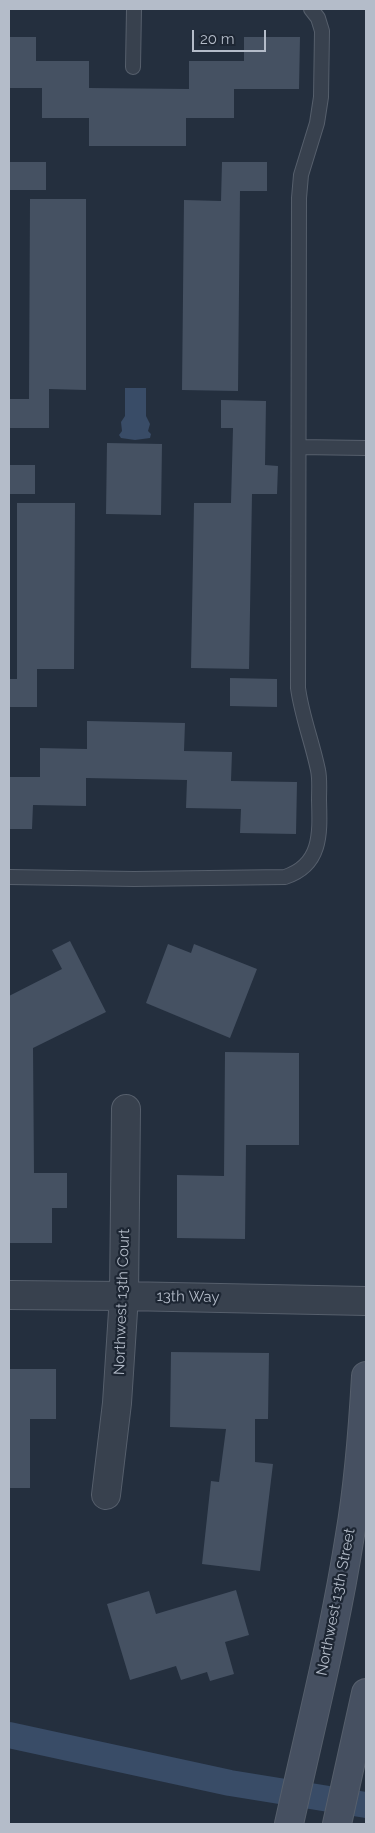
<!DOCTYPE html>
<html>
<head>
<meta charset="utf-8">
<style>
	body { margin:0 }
	#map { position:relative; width:375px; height:1833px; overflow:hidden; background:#242f3e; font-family:Raleway,sans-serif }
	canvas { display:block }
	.frame { position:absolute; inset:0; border:10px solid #b4bcc9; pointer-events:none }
	.scale { position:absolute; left:192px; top:30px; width:74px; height:22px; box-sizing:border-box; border:2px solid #b4bcc9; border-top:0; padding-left:6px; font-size:15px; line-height:18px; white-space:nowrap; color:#b4bcc9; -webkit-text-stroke:4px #1d2633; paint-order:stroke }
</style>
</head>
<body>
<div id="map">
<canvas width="375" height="1833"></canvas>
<div class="frame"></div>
<div class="scale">20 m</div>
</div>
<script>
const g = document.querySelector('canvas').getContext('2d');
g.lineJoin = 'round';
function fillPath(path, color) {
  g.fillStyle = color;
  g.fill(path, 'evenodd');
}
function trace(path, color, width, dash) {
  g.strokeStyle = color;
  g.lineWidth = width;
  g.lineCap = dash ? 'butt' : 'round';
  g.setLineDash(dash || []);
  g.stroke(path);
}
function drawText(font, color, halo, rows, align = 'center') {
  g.font = font + ' Raleway,sans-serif';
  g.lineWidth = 4.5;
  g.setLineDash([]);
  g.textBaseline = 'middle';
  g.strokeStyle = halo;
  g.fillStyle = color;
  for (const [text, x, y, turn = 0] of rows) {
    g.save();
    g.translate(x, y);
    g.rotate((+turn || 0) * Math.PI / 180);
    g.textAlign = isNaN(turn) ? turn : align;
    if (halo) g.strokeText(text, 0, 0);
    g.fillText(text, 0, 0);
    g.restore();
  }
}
fillPath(new Path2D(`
	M 125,388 L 146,388 L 146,416 L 150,424 L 148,431 L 151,434 L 150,438 L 135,440 L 121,438 L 119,435 L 122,431 L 121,422 L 125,416 Z`), '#394c67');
trace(new Path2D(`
	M 9,1735 L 230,1783 L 366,1805`), '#394c67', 26);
fillPath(new Path2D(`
	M 9,37 L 36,37 L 36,61 L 89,61 L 89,88 L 189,89 L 189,61 L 244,61 L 244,37 L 300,37 L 299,89 L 234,89 L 234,118 L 186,118 L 186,146 L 89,146 L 89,118 L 42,118 L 42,88 L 9,88 Z
	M 9,162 L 46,162 L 46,190 L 9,190 Z
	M 222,162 L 267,162 L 267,191 L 240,191 L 238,391 L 182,390 L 184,200 L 221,201 Z
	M 30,199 L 86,199 L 86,390 L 49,389 L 49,428 L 9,428 L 9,399 L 29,399 Z
	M 221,400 L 266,401 L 265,465 L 278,466 L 277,494 L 252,494 L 249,669 L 191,668 L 194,503 L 231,503 L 233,428 L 221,428 Z
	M 107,443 L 162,444 L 161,515 L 106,514 Z
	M 9,465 L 35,465 L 35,494 L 9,494 Z
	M 17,503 L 75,503 L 74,669 L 37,669 L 37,707 L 9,707 L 9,679 L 17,679 Z
	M 230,678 L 277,679 L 277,707 L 230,706 Z
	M 87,721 L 185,723 L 184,751 L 232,752 L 231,781 L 297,782 L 296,834 L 240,833 L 241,809 L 186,808 L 187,780 L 86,778 L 86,806 L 33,805 L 32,829 L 9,829 L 9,777 L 40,777 L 40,748 L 87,749 Z
	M 70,941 L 106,1012 L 33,1048 L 34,1173 L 67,1173 L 67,1208 L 52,1208 L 52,1243 L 9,1243 L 9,996 L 62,969 L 52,950 Z
	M 168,944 L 191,953 L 194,944 L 257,969 L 230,1038 L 146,1003 Z
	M 225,1052 L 299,1053 L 299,1145 L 246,1145 L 245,1239 L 177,1238 L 177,1175 L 224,1176 Z
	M 171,1352 L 269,1353 L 268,1419 L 255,1419 L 255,1462 L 273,1464 L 260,1571 L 202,1564 L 211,1481 L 219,1482 L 226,1429 L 170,1427 Z
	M 9,1369 L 56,1369 L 56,1419 L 30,1419 L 30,1488 L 9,1488 Z
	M 236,1590 L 249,1635 L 225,1642 L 234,1674 L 210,1681 L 207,1672 L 181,1680 L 176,1666 L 130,1680 L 107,1604 L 149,1591 L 156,1614 Z`), '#455162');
const lane = new Path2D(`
	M 133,67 L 134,9
	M 299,447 L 366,448
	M 9,877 L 134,879 L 285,877 C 322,865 320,833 319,800 C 319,791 320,779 318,770 C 312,741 302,717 298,688 L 299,198 L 301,175 L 317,123 L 321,97 L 322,31 L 318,18 L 311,9`);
const street = new Path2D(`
	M 9,1295 L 124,1296 L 366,1301
	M 106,1495 L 117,1403 L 124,1296 L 126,1109`);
const secondary = new Path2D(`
	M 289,1824 C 310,1728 335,1632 350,1535 C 359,1482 363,1429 366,1376
	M 337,1824 L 366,1693`);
trace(lane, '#565f6c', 16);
trace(street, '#565f6c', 30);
trace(secondary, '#565f6c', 30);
trace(lane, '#38414e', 14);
trace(street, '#38414e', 28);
trace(secondary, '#465061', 28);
drawText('15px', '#b4bcc9', '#1d2633', [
	["13th Way",188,1297,1],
	["Northwest 13th Court",122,1302,-88],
	["Northwest 13th Street",336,1602,-79]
]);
</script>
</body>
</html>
